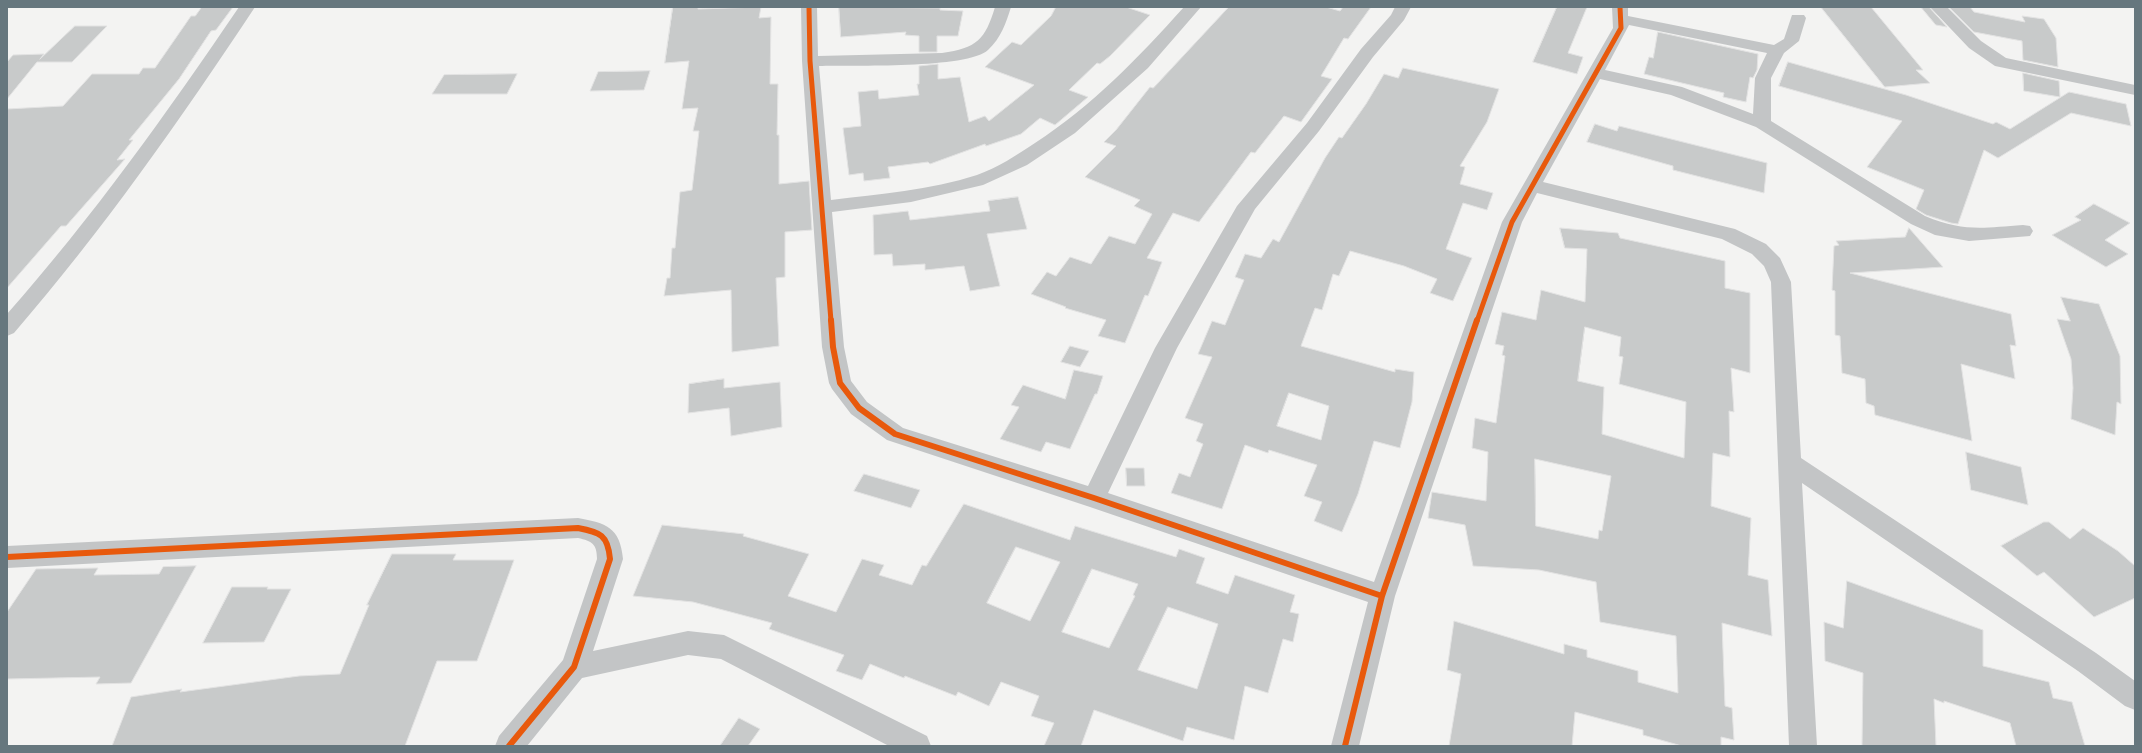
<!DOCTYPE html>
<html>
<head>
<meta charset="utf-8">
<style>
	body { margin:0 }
	#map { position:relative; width:2142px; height:753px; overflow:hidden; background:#f3f3f2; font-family:Overpass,sans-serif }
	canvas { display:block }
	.frame { position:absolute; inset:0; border:8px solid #66777e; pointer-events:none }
</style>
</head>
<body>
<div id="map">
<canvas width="2142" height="753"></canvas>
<div class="frame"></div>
</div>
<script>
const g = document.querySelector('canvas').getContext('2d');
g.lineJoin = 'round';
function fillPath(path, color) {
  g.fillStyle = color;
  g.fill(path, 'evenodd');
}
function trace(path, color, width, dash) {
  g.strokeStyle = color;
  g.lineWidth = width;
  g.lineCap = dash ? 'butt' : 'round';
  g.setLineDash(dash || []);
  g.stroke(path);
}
const building = new Path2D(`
	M 202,7 L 233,7 L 216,30 L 211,31 L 179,79 L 129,140 L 133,140 L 117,160 L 125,159 L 66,226 L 61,226 L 7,288 L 7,109 L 63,106 L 92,74 L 139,74 L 143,68 L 155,68 L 191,16 L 195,16 Z
	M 673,7 L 698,7 L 698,9 L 761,7 L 759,18 L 771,17 L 770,84 L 778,84 L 777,135 L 779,135 L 779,184 L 809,181 L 812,230 L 785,232 L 785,277 L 776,278 L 779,346 L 732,352 L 731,290 L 664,296 L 667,278 L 670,278 L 672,248 L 675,248 L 680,192 L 692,190 L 699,131 L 693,131 L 698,108 L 682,109 L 689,61 L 665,63 Z
	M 839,7 L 940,8 L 940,10 L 963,11 L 958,36 L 937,36 L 937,52 L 919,52 L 919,36 L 905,35 L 906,32 L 841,37 Z
	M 1056,7 L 1126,7 L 1150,15 L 1110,56 L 1100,64 L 1097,63 L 1069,90 L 1088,97 L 1055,125 L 1040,118 L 1021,134 L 986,146 L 985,144 L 930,164 L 928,162 L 888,167 L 890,178 L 864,181 L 863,173 L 849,175 L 843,128 L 861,126 L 858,92 L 878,90 L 879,99 L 919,95 L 917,84 L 919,84 L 919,66 L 938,64 L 938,79 L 960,77 L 969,122 L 985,116 L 989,121 L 1034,85 L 985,67 L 1012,42 L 1021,45 L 1051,16 Z
	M 1229,7 L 1326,7 L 1340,11 L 1343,7 L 1371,7 L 1348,39 L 1344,38 L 1321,76 L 1332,79 L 1301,122 L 1284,116 L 1255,153 L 1251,152 L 1199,222 L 1173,213 L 1147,258 L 1162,262 L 1148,296 L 1145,295 L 1125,343 L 1098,336 L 1106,320 L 1065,308 L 1066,307 L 1031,294 L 1047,272 L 1056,276 L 1070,257 L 1091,264 L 1109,236 L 1135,244 L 1152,214 L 1134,206 L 1140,200 L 1085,177 L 1116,146 L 1104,142 L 1116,130 L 1150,87 L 1153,88 Z
	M 1557,7 L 1587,7 L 1568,53 L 1583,57 L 1577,74 L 1533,62 Z
	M 1821,7 L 1871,7 L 1923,70 L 1916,70 L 1930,83 L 1885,87 Z
	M 1921,7 L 1929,7 L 1947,27 L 1936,25 Z
	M 1949,7 L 1970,7 L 1974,12 L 2025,22 L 2022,16 L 2044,19 L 2056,38 L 2058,67 L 2023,60 L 2022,41 L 1974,32 Z
	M 75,26 L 107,26 L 72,62 L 37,62 L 7,99 L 7,62 L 13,55 L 44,54 L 40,59 Z
	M 1658,32 L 1758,54 L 1757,70 L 1753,78 L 1750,77 L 1746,102 L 1723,97 L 1724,93 L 1644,74 L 1649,57 L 1653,58 Z
	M 1788,62 L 1906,95 L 1993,124 L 1996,122 L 2010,129 L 2069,92 L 2126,104 L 2131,126 L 2071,113 L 1998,158 L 1984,150 L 1958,224 L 1951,223 L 1926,215 L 1916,209 L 1924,190 L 1867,167 L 1902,121 L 1779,86 Z
	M 1403,68 L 1499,89 L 1487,122 L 1460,166 L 1465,167 L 1460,184 L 1493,193 L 1487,210 L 1463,203 L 1446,249 L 1472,258 L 1453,301 L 1430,293 L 1437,279 L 1404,266 L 1350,251 L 1339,276 L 1333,274 L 1322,310 L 1315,308 L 1301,346 L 1395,372 L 1395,369 L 1414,372 L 1412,402 L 1400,448 L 1374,441 L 1358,494 L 1342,532 L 1314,521 L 1322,502 L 1304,496 L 1317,465 L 1269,450 L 1268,453 L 1245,445 L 1222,509 L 1171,493 L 1179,473 L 1190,477 L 1203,444 L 1196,441 L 1203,424 L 1185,418 L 1212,357 L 1198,354 L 1212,321 L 1225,325 L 1244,280 L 1235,277 L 1245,254 L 1261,258 L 1273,239 L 1279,242 L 1325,158 L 1339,137 L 1342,138 L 1366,104 L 1384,74 L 1398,78 ZM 1289,393 L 1329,406 L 1321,440 L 1277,426 Z
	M 650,71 L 644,90 L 590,91 L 598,72 Z
	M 2023,73 L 2059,81 L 2060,97 L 2024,91 Z
	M 517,74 L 507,94 L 432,94 L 444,75 Z
	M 1595,124 L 1617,131 L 1619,126 L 1767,163 L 1764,193 L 1673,170 L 1673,166 L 1587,142 Z
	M 1018,197 L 1027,229 L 987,234 L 1000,286 L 970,291 L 964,266 L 925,270 L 925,264 L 893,266 L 892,254 L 874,255 L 873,215 L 908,211 L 910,220 L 990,211 L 988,201 Z
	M 2094,204 L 2130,223 L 2105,240 L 2128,254 L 2106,267 L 2052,235 L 2081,220 L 2075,217 Z
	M 1560,228 L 1618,233 L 1620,238 L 1725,261 L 1725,288 L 1750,293 L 1750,373 L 1731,368 L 1734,412 L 1729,411 L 1730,457 L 1713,453 L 1711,506 L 1751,518 L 1748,575 L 1768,580 L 1772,636 L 1722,623 L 1725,706 L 1732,708 L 1734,740 L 1721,737 L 1721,746 L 1682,746 L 1643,735 L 1643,730 L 1575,712 L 1572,746 L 1449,746 L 1461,674 L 1447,670 L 1454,621 L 1564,654 L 1564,644 L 1587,650 L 1587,657 L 1638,671 L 1638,682 L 1678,693 L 1676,636 L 1600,622 L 1596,582 L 1539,570 L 1473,566 L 1465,525 L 1428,518 L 1432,492 L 1486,501 L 1488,452 L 1472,448 L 1475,418 L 1496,423 L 1505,356 L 1502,355 L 1504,346 L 1495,344 L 1502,312 L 1536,320 L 1541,290 L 1585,302 L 1587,249 L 1565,248 ZM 1585,327 L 1621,337 L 1619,356 L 1623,357 L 1619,384 L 1686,402 L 1684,458 L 1602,434 L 1604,387 L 1578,381 ZM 1535,459 L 1611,476 L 1602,531 L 1599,530 L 1598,539 L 1536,526 Z
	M 1909,228 L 1943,267 L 1850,273 L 2011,314 L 2016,346 L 2010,345 L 2015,379 L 1961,364 L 1972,441 L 1875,415 L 1874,406 L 1866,403 L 1865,379 L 1842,373 L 1840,336 L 1835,335 L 1835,291 L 1832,290 L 1834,246 L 1839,245 L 1836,241 L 1905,237 Z
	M 2061,297 L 2099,304 L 2120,356 L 2121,404 L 2117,402 L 2115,435 L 2071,419 L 2073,388 L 2071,359 L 2057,319 L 2070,321 Z
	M 1070,346 L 1089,351 L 1080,367 L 1061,362 Z
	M 1074,370 L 1103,376 L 1097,394 L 1095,394 L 1070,449 L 1046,442 L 1041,452 L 1000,439 L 1019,407 L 1011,405 L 1023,385 L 1065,399 Z
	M 724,379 L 724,388 L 780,382 L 782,427 L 731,436 L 729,408 L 688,413 L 689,384 Z
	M 1966,452 L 2021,467 L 2028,505 L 1971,490 Z
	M 1126,468 L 1144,468 L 1145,486 L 1127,486 Z
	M 864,474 L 920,490 L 911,508 L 854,491 Z
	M 964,504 L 1070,540 L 1075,526 L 1176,557 L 1179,549 L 1205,558 L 1196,583 L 1228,594 L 1235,575 L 1295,595 L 1290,612 L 1299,614 L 1293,642 L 1283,639 L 1268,693 L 1245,686 L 1234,740 L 1187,727 L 1183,741 L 1094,710 L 1081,746 L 1044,746 L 1054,723 L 1031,716 L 1039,696 L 1001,682 L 989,706 L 958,692 L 956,696 L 905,676 L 904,678 L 870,664 L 862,680 L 836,671 L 844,655 L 769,629 L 772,623 L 693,602 L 633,596 L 662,525 L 744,534 L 743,536 L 809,554 L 788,596 L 836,612 L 862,559 L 884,565 L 879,575 L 912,585 L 922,565 L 926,566 ZM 1016,547 L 1060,562 L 1030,621 L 987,603 ZM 1092,569 L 1138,584 L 1133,595 L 1135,596 L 1109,648 L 1062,632 ZM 1168,607 L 1218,624 L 1197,689 L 1138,670 Z
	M 2044,522 L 2049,522 L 2070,539 L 2083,528 L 2118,551 L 2135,566 L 2135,598 L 2094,617 L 2044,572 L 2037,576 L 2001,546 Z
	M 392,554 L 456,554 L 453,560 L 514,560 L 477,661 L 437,661 L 405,746 L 112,746 L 131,697 L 182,689 L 180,692 L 299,676 L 340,674 L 369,605 L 367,605 Z
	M 196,566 L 131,683 L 96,684 L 100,677 L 7,679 L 7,612 L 36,569 L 98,568 L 94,575 L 159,574 L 163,567 Z
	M 1847,581 L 1983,630 L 1983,666 L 2049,682 L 2053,698 L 2072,702 L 2085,746 L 2016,746 L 2010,723 L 1944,701 L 1944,703 L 1934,699 L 1936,746 L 1862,746 L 1863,673 L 1825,661 L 1824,622 L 1843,628 Z
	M 232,587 L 268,587 L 267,589 L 291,589 L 264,642 L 203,643 Z
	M 739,718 L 760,729 L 748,746 L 720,746 Z`);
fillPath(building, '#c8caca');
trace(building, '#e2e2e2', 1);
fillPath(new Path2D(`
	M 239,7 L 255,7 C 180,120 103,230 14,333 L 7,336 L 7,314 C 92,218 167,113 239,7 Z
	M 801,7 L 817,7 L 818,56 L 942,53 C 977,48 985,40 995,7 L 1011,7 C 1006,23 1001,38 988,50 C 968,69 851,65 819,66 L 831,200 C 879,194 930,190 977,175 C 997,168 1017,155 1035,143 C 1092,106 1139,57 1184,7 L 1201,7 L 1148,68 L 1075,133 L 1027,165 L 983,185 L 911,202 L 832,212 L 844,347 L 851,381 L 867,402 L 903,428 L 1088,486 L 1155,348 L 1237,206 L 1307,123 L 1361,49 L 1391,15 L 1395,7 L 1411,7 L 1404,20 L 1373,57 L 1319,131 L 1255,209 L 1177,348 L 1108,493 L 1374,582 L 1502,222 L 1613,28 L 1612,7 L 1628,7 L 1628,16 L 1774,45 L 1784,39 L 1792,15 L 1804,15 L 1806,18 L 1799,41 L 1784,53 L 1771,78 L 1771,121 L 1925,216 C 1964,232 1982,228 2023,225 L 2030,226 L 2033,231 L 2030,236 L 1969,241 L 1935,235 L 1911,224 L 1756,127 L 1671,95 L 1600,79 L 1543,182 L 1735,229 L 1766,244 L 1780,258 L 1791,282 L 1801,458 L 2096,653 L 2135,681 L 2135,710 L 2125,706 L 2078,671 L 1802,483 L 1817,746 L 1789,746 L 1771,282 L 1764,266 L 1752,254 L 1722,239 L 1537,193 L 1522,222 L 1395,596 L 1359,746 L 1331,746 L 1368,602 L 1090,507 L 887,440 L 851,414 L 832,389 L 829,383 L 822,347 L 802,61 ZM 1629,25 L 1767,53 L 1755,78 L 1753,114 L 1682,87 L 1605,70 Z
	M 1930,7 L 1947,7 L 1981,41 L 2006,58 L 2135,85 L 2135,95 L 1995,66 L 1969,48 Z
	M 578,518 C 606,523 620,527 623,559 L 593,651 L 688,631 L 724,635 L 927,736 L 931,746 L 889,746 L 721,659 L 688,655 L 582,678 L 527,746 L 495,746 L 499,736 L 563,660 L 597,559 C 597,544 592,541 578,538 L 7,568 L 7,546 Z`), '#c3c5c6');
trace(new Path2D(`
	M 809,7 L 810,61 L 831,321
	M 1477,321 L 1512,222 L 1621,28 L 1620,7`), '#e8590c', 5);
trace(new Path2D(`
	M 831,320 L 833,347 L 840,383 L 859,408 L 895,434 L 1094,498 L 1382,596
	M 7,557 L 578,528 C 600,532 608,535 610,559 L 574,667 L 509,746
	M 1345,746 L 1382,596 L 1477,320`), '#e8590c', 6);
</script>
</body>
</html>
